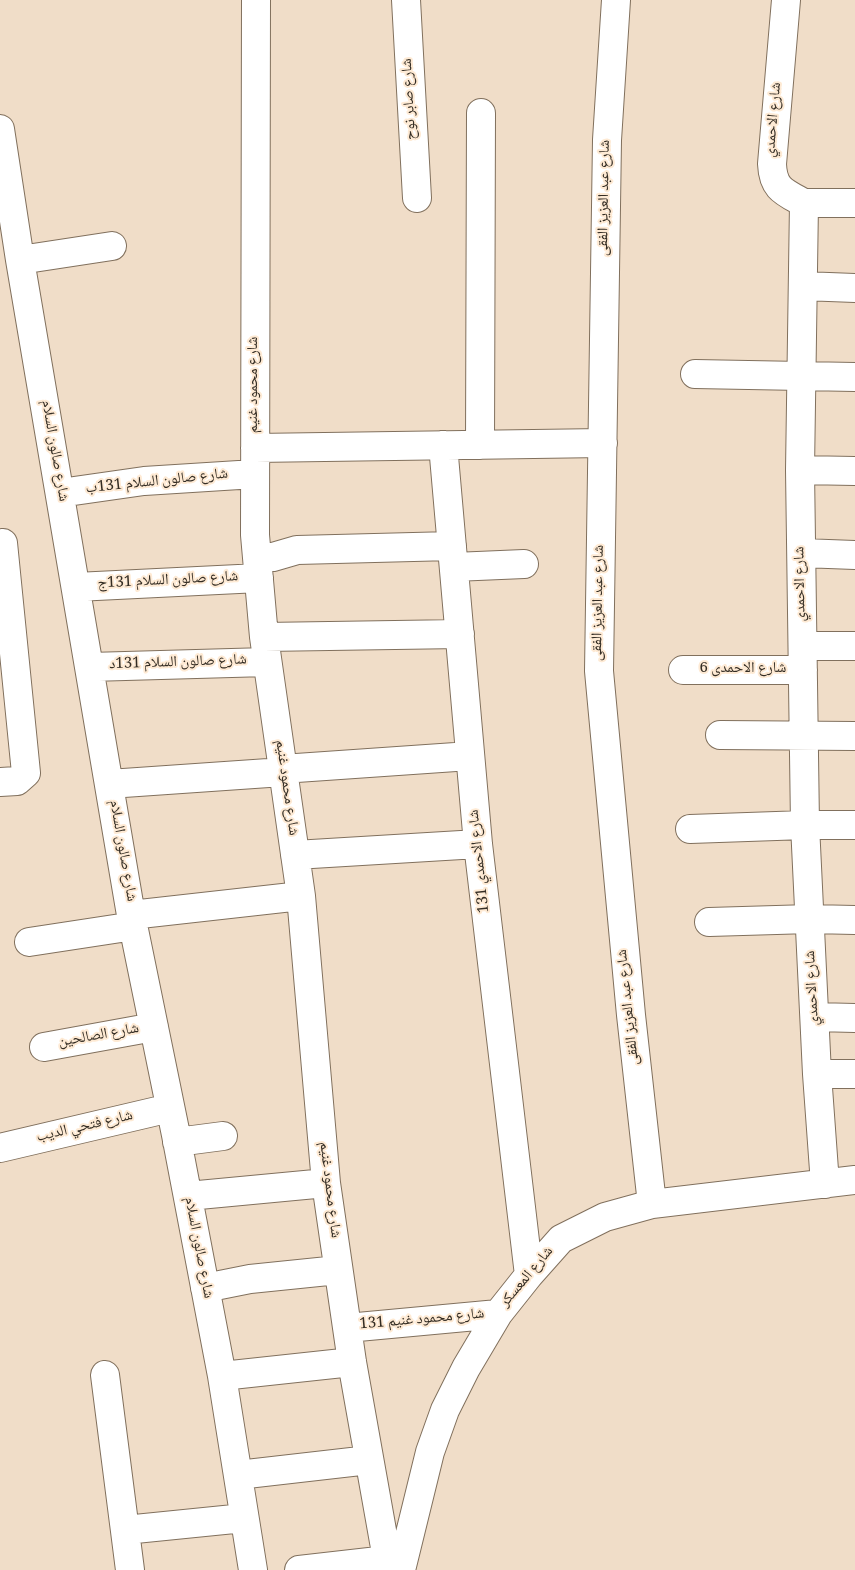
<!DOCTYPE html>
<html>
<head>
<meta charset="utf-8">
<style>
	body { margin:0 }
	canvas { display:block; background:#f0ddc8 }
</style>
</head>
<body>
<canvas width="855" height="1570"></canvas>
<script>
const g = document.querySelector('canvas').getContext('2d');
g.lineJoin = 'round';
function trace(path, color, width, dash) {
  g.strokeStyle = color;
  g.lineWidth = width;
  g.lineCap = dash ? 'butt' : 'round';
  g.setLineDash(dash || []);
  g.stroke(path);
}
function drawText(font, color, halo, rows, align = 'center') {
  g.font = font + ' Georgia,"Noto Naskh Arabic",serif';
  g.lineWidth = 4;
  g.setLineDash([]);
  g.textBaseline = 'middle';
  g.strokeStyle = halo;
  g.fillStyle = color;
  for (const [text, x, y, turn = 0] of rows) {
    g.save();
    g.translate(x, y);
    g.rotate((+turn || 0) * Math.PI / 180);
    g.textAlign = isNaN(turn) ? turn : align;
    if (halo) g.strokeText(text, 0, 0);
    g.fillText(text, 0, 0);
    g.restore();
  }
}
const minor = new Path2D(`
	M 256,0 L 255,535 L 264,637 L 301,896 L 326,1183 L 352,1362 L 389,1570
	M 406,0 L 417,198
	M 616,0 L 607,140 L 599,671 L 631,1015 L 652,1204
	M 786,0 L 772,164 C 773,189 784,192 804,203 L 800,470 L 805,825 L 817,1074 L 825,1184
	M 0,129 L 20,260 L 131,915 L 176,1135 L 222,1376 L 253,1570
	M 804,203 L 855,203
	M 20,260 L 112,246
	M 803,286 L 855,288
	M 695,374 L 855,377
	M 443,445 L 478,844 L 529,1275
	M 480,445 L 481,113
	M 255,448 L 603,443
	M 800,470 L 855,471
	M 60,493 L 144,481 L 255,474
	M 802,553 L 855,555
	M 257,557 L 273,557 L 297,550 L 452,546
	M 454,567 L 524,564
	M 76,587 L 259,578
	M 264,637 L 460,634
	M 803,646 L 855,646
	M 90,667 L 267,662
	M 683,670 L 803,670
	M 720,735 L 855,736
	M 282,769 L 470,756
	M 0,782 L 17,781 L 26,773 L 3,543
	M 109,784 L 283,772
	M 690,829 L 805,825 L 855,825
	M 295,855 L 478,844
	M 131,915 L 301,896
	M 709,922 L 810,919 L 855,920
	M 29,942 L 134,926
	M 815,1017 L 855,1018
	M 44,1047 L 154,1027
	M 817,1074 L 855,1074
	M 177,1142 L 223,1136
	M 0,1148 L 170,1108
	M 188,1196 L 326,1183
	M 205,1288 L 250,1279 L 338,1270
	M 347,1328 L 498,1314
	M 105,1375 L 130,1570
	M 222,1376 L 352,1362
	M 238,1475 L 369,1460
	M 125,1530 L 244,1518
	M 299,1570 L 387,1560
	M 401,1570 L 430,1452 L 445,1410 L 466,1368 L 498,1314 L 529,1275 L 561,1239 L 605,1217 L 652,1204 L 855,1180`);
trace(minor, '#81705d', 30);
trace(minor, '#fff', 28);
drawText('15px', '#342d24', '#feead4', [
	["شارع صابر نوح",411,99,-93],
	["شارع الاحمدي",775,120,-85],
	["شارع عبد العزيز الفقى",606,198,-89],
	["شارع محمود غنيم",255,385,-90],
	["شارع صالون السلام",53,451,80],
	["شارع صالون السلام 131ب",157,483,-6],
	["شارع صالون السلام 131ج",168,582,-3],
	["شارع الاحمدي",802,584,-91],
	["شارع عبد العزيز الفقى",600,603,-89],
	["شارع صالون السلام 131د",178,664,-2],
	["شارع الاحمدى 6",743,670],
	["شارع محمود غنيم",285,788,82],
	["شارع صالون السلام",121,851,80],
	["شارع الاحمدي 131",481,861,-96],
	["شارع الاحمدي",814,988,-93],
	["شارع عبد العزيز الفقى",630,1007,-96],
	["شارع الصالحين",99,1037,-10],
	["شارع فتحي الديب",85,1128,-13],
	["شارع محمود غنيم",328,1190,83],
	["شارع صالون السلام",197,1248,79],
	["شارع المعسكر",528,1278,-50],
	["شارع محمود غنيم 131",422,1321,-5]
]);
</script>
</body>
</html>
